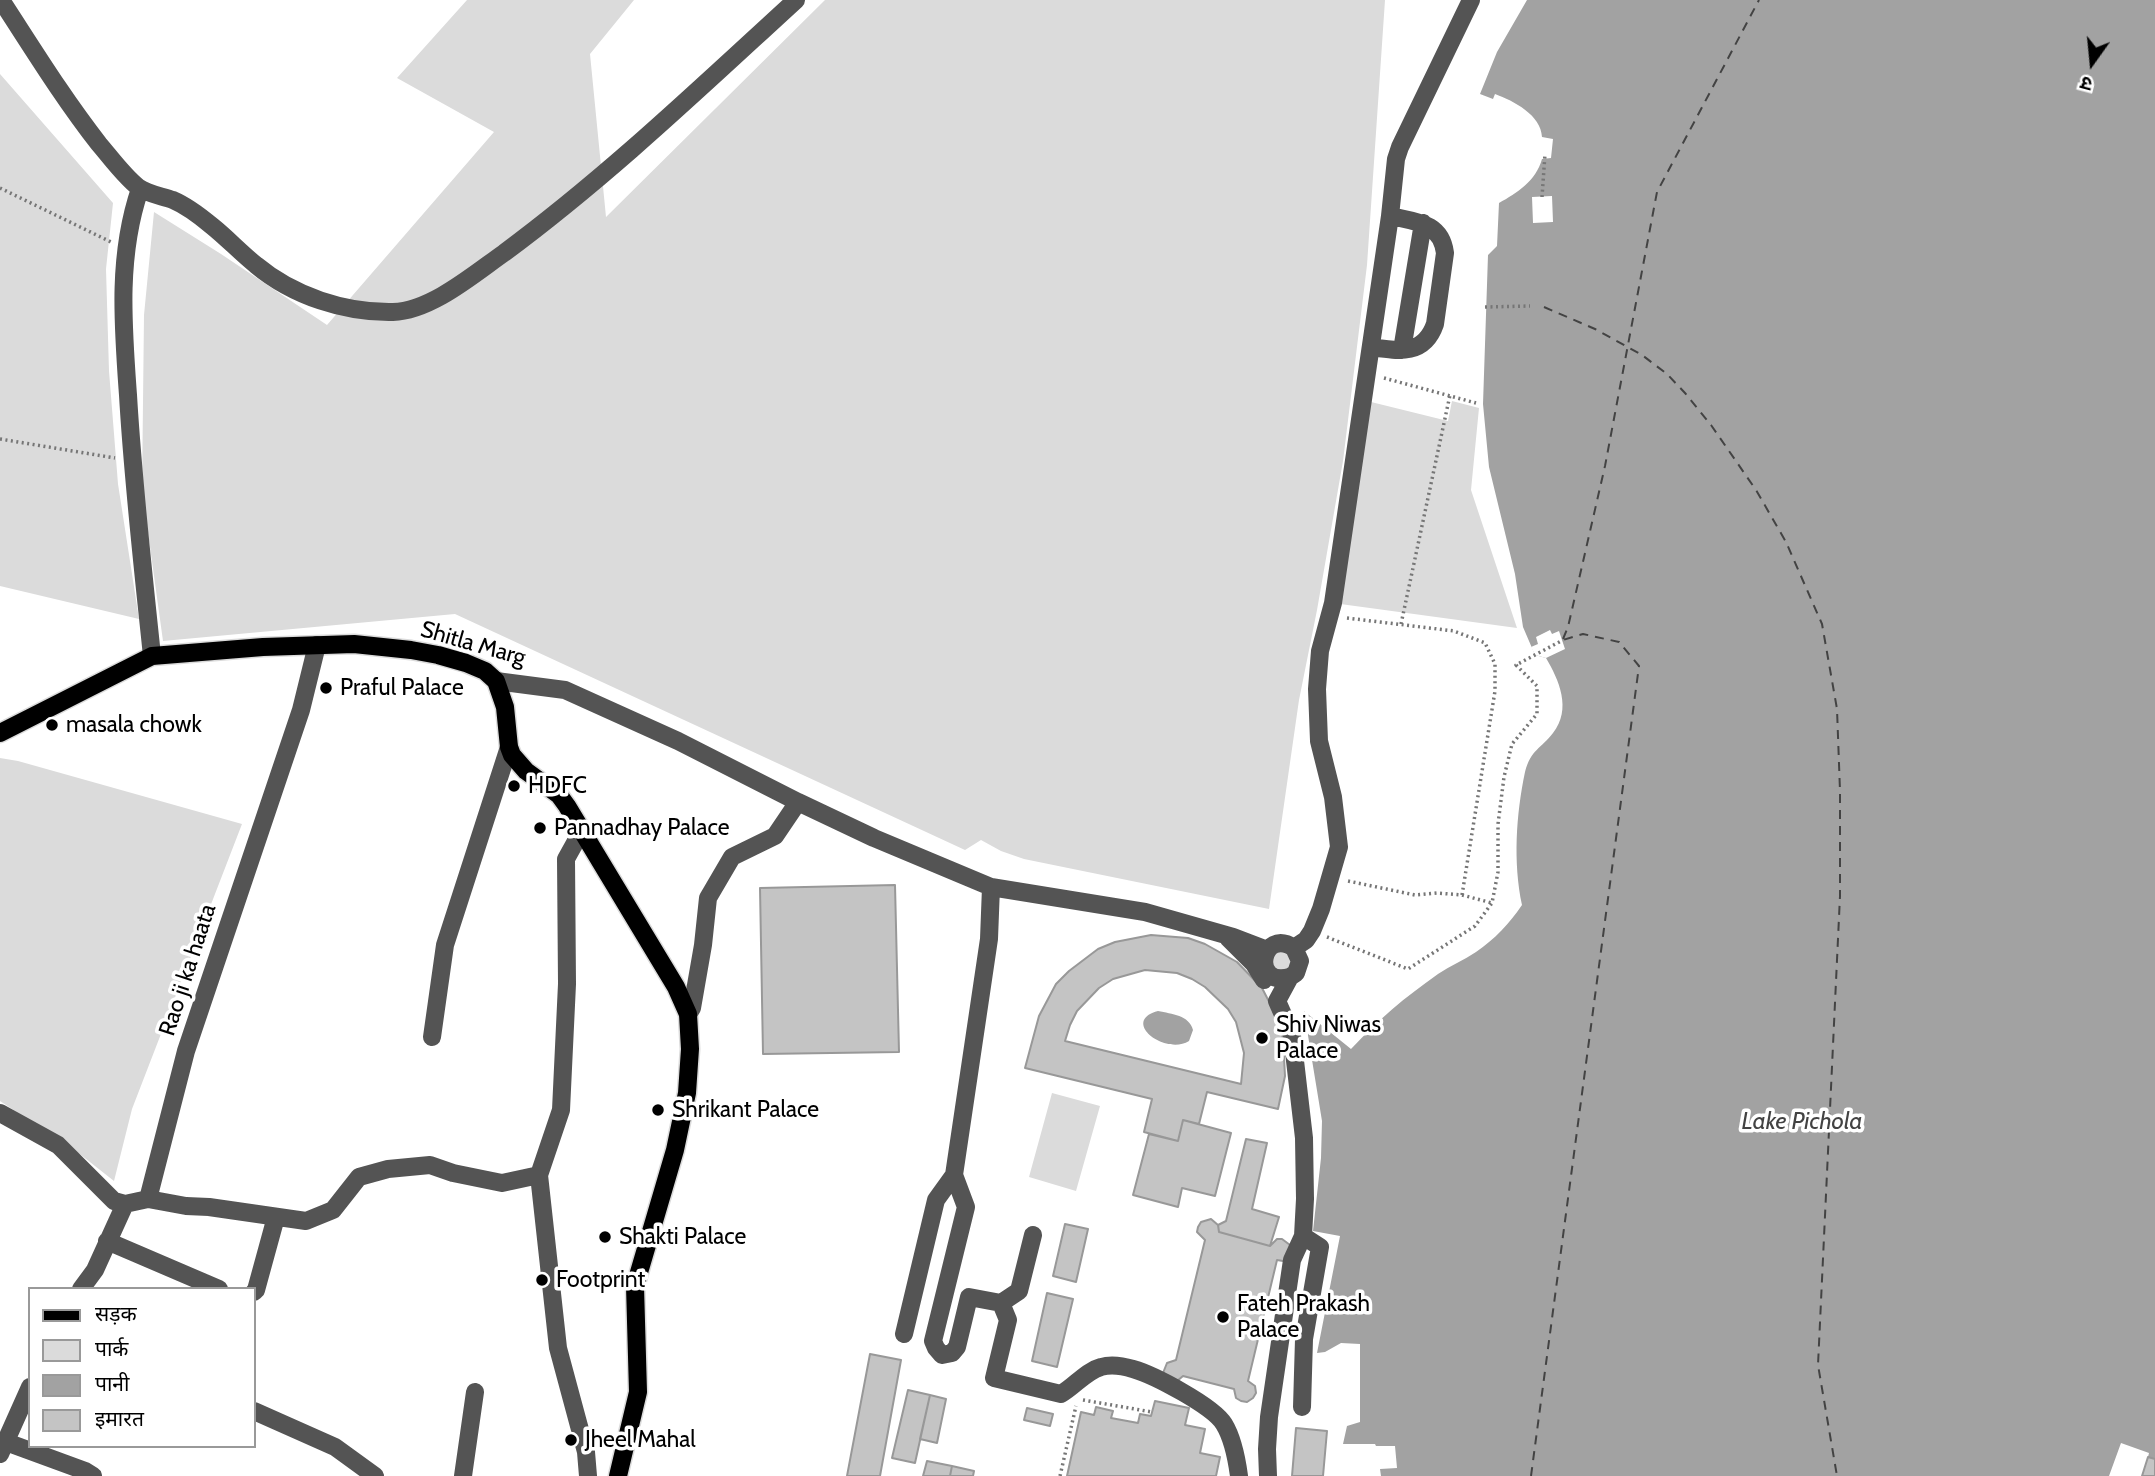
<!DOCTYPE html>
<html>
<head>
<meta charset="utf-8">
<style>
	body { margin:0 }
	#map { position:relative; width:2155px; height:1476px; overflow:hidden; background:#fff; font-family:Cabin,"Noto Sans Devanagari",sans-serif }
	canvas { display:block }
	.legend { position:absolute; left:28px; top:1287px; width:228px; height:161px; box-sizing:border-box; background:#fff; border:2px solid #999; margin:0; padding:9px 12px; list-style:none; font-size:21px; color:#000 }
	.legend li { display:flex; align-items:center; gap:14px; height:35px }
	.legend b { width:35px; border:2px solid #999 }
	.north { position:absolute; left:2057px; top:28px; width:70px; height:70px; -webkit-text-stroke:5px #fff; paint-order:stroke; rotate:195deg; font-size:19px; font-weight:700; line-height:28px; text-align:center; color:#000 }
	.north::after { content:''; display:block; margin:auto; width:24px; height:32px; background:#000; clip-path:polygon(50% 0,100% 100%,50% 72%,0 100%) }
</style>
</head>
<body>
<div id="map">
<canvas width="2155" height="1476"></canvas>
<ul class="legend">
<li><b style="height:9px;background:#000"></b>सड़क</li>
<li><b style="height:19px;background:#dbdbdb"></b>पार्क</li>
<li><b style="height:19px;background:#a2a2a2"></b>पानी</li>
<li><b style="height:19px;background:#c4c4c4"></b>इमारत</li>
</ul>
<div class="north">उ</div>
</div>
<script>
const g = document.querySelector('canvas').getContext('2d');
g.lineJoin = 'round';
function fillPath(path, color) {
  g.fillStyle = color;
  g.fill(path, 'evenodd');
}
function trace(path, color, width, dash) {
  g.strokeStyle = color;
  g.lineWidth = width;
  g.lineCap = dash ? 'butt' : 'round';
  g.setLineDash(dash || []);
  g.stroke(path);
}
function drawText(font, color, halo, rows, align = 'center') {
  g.font = font + ' Cabin,sans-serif';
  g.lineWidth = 7;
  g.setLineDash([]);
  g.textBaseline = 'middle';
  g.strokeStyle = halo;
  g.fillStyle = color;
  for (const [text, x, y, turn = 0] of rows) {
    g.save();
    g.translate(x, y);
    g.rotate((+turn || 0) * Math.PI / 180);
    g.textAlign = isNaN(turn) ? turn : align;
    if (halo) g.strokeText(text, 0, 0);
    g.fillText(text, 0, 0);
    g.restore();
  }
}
fillPath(new Path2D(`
	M 467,0 L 634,0 L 590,54 L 606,217 L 825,0 L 1385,0 L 1367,265 L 1343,461 L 1317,610 L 1299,700 L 1269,909 L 1024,859 L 1001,851 L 981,840 L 965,850 L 455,614 L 163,641 L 142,489 L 144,315 L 154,212 L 221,254 L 327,325 L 494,132 L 397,78 Z
	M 0,74 L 113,203 L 106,269 L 109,371 L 118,484 L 139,619 L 0,586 Z
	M 1363,400 L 1448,421 L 1452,401 L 1479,408 L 1471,490 L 1517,628 L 1333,603 Z
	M 0,758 L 18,761 L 242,824 L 132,1109 L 114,1181 L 81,1155 L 0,1101 Z
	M 1278,951 L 1293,956 L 1289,971 L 1273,969 L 1274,953 Z
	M 1052,1093 L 1100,1106 L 1076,1191 L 1029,1177 Z`), '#dbdbdb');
fillPath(new Path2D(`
	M 1527,0 L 2155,0 L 2155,1459 L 2148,1457 L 2149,1453 L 2121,1443 L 2109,1476 L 1381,1476 L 1380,1469 L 1397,1468 L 1395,1446 L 1376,1446 L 1375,1444 L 1343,1444 L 1347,1426 L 1360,1422 L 1360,1344 L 1341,1343 L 1325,1352 L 1317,1353 L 1340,1236 L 1313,1231 L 1321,1158 L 1322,1121 L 1304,1011 L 1351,1049 C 1379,1019 1404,998 1438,974 C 1450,966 1464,960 1476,952 C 1495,939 1509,924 1522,905 C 1513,862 1516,815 1525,772 C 1531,749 1541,749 1553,733 C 1572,709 1559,680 1546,658 L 1535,655 L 1523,627 L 1515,574 L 1489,467 L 1483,404 L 1488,255 L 1497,246 L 1499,203 C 1517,193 1536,181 1542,159 L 1551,158 L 1553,139 L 1542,137 C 1541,115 1514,101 1495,94 L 1493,99 L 1480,94 L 1497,52 Z
	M 1158,1011 C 1172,1014 1189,1015 1193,1030 L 1189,1041 C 1165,1056 1120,1021 1158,1011 Z`), '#a2a2a2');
fillPath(new Path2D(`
	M 1552,196 L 1553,222 L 1533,223 L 1532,197 Z
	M 1550,630 L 1552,634 L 1559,631 L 1565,649 L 1546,658 L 1535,655 L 1531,647 L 1538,644 L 1536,637 Z`), '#fff');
trace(new Path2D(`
	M 1544,307 L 1595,329 L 1642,355 L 1667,374 L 1685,393 L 1711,425 L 1756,490 L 1786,542 L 1822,624 L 1837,709 L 1840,791 L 1840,896 L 1818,1365 L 1837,1476
	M 1563,639 L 1568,627 L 1605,466 L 1657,192 L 1759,0
	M 1531,1476 L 1639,666 L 1619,642 L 1583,634 L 1563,640`), '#434343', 2, [9, 7]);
const building = new Path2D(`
	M 895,885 L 899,1052 L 763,1054 L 760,888 Z
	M 1151,935 L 1188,938 L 1205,944 L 1237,962 L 1262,988 L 1279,1021 L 1283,1039 L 1285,1076 L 1278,1109 L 1207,1092 L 1199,1124 L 1183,1120 L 1178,1141 L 1144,1132 L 1152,1099 L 1025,1068 L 1039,1016 L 1056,984 L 1069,971 L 1098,949 L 1115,942 ZM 1145,970 L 1177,973 L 1192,979 L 1205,987 L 1228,1009 L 1236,1022 L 1244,1053 L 1241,1084 L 1065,1041 L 1070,1025 L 1077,1011 L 1099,988 L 1113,979 Z
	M 1183,1120 L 1231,1133 L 1215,1196 L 1182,1188 L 1178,1207 L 1133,1195 L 1149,1134 L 1178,1141 Z
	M 1246,1139 L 1267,1143 L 1252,1209 L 1279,1217 L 1270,1246 L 1219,1232 L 1218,1225 L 1226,1221 Z
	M 1211,1219 L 1218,1225 L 1219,1232 L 1270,1246 L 1277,1239 L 1282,1239 L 1290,1245 L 1288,1258 L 1283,1261 L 1277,1260 L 1248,1381 L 1255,1386 L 1256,1393 L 1253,1398 L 1247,1402 L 1241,1401 L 1236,1398 L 1234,1389 L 1183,1376 L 1176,1382 L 1163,1373 L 1167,1363 L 1176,1360 L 1205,1240 L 1197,1232 L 1198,1227 L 1201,1222 Z
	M 1065,1224 L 1088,1229 L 1076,1282 L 1053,1276 Z
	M 1047,1293 L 1073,1299 L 1057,1367 L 1032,1361 Z
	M 870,1354 L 901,1360 L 880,1476 L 847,1476 Z
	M 908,1390 L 930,1395 L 915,1463 L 892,1458 Z
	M 930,1395 L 946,1399 L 937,1443 L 920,1439 Z
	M 1155,1401 L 1189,1408 L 1185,1425 L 1205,1429 L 1200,1453 L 1220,1457 L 1216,1476 L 1067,1476 L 1081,1412 L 1094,1415 L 1096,1407 L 1113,1411 L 1111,1418 L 1138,1423 L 1140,1414 L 1151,1416 Z
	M 1027,1408 L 1053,1414 L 1050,1426 L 1024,1420 Z
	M 1296,1428 L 1327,1431 L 1323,1476 L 1292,1476 Z
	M 2148,1457 L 2155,1459 L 2155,1476 L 2142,1476 Z
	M 927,1461 L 952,1466 L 950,1476 L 923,1476 Z
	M 952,1466 L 974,1471 L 973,1476 L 950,1476 Z`);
fillPath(building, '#c4c4c4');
trace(building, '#989898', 2);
const major = new Path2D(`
	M 0,733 L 152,656 L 263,647 L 354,644 L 411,650 L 438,655 L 466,663 L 485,671 L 496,681 L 505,707 L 509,747 L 512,755 L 526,771 L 559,795 L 567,806 L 676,987 L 688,1014 L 690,1049 L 687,1093 L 675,1150 L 635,1286 L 638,1392 L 618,1476`);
trace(major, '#dbdbdb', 21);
trace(new Path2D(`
	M 0,188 L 111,242
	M 1542,197 L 1545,154
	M 1485,307 L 1530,306
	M 1384,378 L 1476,403
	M 0,439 L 115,458
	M 1347,618 L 1454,631 L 1485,643 L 1495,664 L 1495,691 L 1462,895 L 1437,893 L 1415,895 L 1348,881
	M 1401,624 L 1450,395
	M 1462,895 L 1492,903
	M 1327,937 L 1408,969 L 1475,926 L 1492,903 L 1498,872 L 1498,824 L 1504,777 L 1512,744 L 1537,714 L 1537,686 L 1516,665 L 1563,640
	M 1083,1400 L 1152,1412
	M 1060,1476 L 1076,1406`), '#767676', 3.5, [2, 3.5]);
trace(new Path2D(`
	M 1,0 C 33,49 63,98 99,144 C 111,158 124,176 138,187 C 147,194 162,196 173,200 C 187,206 200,216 212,226 C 227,238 241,253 256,265 C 293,296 345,313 393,312 C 431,311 474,274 504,253 C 608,176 701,87 796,0
	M 140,189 C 117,256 123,326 128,395 C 133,482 143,569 152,656
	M 1371,347 C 1398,351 1424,356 1435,324 L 1445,253 C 1441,222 1416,222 1390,216
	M 1402,350 L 1423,223
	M 496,681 L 565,690 L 678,741 L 798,802 L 874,838 L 991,887
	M 581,832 L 566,859 L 567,984 L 561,1110 L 539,1175 L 558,1348 L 586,1452 L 588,1476
	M 1228,938 L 1254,964 L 1264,980
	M 1294,948 L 1306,940 L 1312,931 L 1321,909 L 1339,847 L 1333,797 L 1319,741 L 1317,689 L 1320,651 L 1333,603 L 1390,216 L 1396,159 L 1400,147 L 1471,0
	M 688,1014 L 692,1008 L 703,945 L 708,898 L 732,857 L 775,836 L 798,802
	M 432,1037 L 445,945 L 509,747
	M 0,1113 L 58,1145 L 114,1201 L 125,1204
	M 148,1199 L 186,1206 L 209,1207 L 306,1221 L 333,1210 L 359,1177 L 388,1169 L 430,1165 L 453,1173 L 502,1183 L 539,1175
	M 107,1241 L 219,1289
	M 81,1289 L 95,1270 L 125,1204 L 148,1199 L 186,1051 L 301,710 L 317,645
	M 254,1292 L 256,1290 L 276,1217
	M 1001,1303 L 1019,1291 L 1033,1235
	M 904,1334 L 936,1200 L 954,1175
	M 1302,1407 L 1304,1339 L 1320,1247 L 1303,1236
	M 254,1411 L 335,1447 L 375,1476
	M 6,1442 L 85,1471 L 93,1476
	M 0,1454 L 30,1387
	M 463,1476 L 475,1392
	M 1239,1476 C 1237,1461 1232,1437 1224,1424 C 1213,1406 1154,1375 1133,1369 C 1123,1366 1111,1364 1101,1367 C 1086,1371 1075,1386 1061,1394 L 994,1378 L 1008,1320 L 1001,1303 L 969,1297 L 957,1347 L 952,1353 L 942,1355 L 936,1348 L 933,1341 L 966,1207 L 954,1175 L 989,939 L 991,887 L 1145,912 L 1233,937 L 1267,950
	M 1268,1476 L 1267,1449 L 1269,1417 L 1292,1260 L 1303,1236 L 1305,1199 L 1304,1138 L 1292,1035 L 1277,1001 L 1290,977 L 1296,973 L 1300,961 L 1294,948 C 1261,926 1250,988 1290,977`), '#545454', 18);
trace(major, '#000', 18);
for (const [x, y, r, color] of [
	[326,688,7,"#000"],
	[52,725,7,"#000"],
	[514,786,7,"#000"],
	[540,828,7,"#000"],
	[1262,1038,7,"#000"],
	[658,1110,7,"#000"],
	[605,1237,7,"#000"],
	[542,1280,7,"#000"],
	[1223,1317,7,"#000"],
	[571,1440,7,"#000"]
]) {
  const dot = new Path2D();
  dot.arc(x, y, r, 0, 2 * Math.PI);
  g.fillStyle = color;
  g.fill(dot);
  trace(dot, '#fff', 2.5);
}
drawText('23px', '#000', '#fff', [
	["Shitla Marg",473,644,16],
	["Rao ji ka haata",188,970,-72]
]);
drawText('23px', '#000', '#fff', [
	["Praful Palace",340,688],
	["masala chowk",66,725],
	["HDFC",528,786],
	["Pannadhay Palace",554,828],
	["Shiv Niwas",1276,1025],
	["Palace",1276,1051],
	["Shrikant Palace",672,1110],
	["Shakti Palace",619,1237],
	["Footprint",556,1280],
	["Fateh Prakash",1237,1304],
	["Palace",1237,1330],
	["Jheel Mahal",585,1440]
], 'left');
drawText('italic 24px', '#434343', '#fff', [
	["Lake Pichola",1802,1122]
]);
</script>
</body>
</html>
